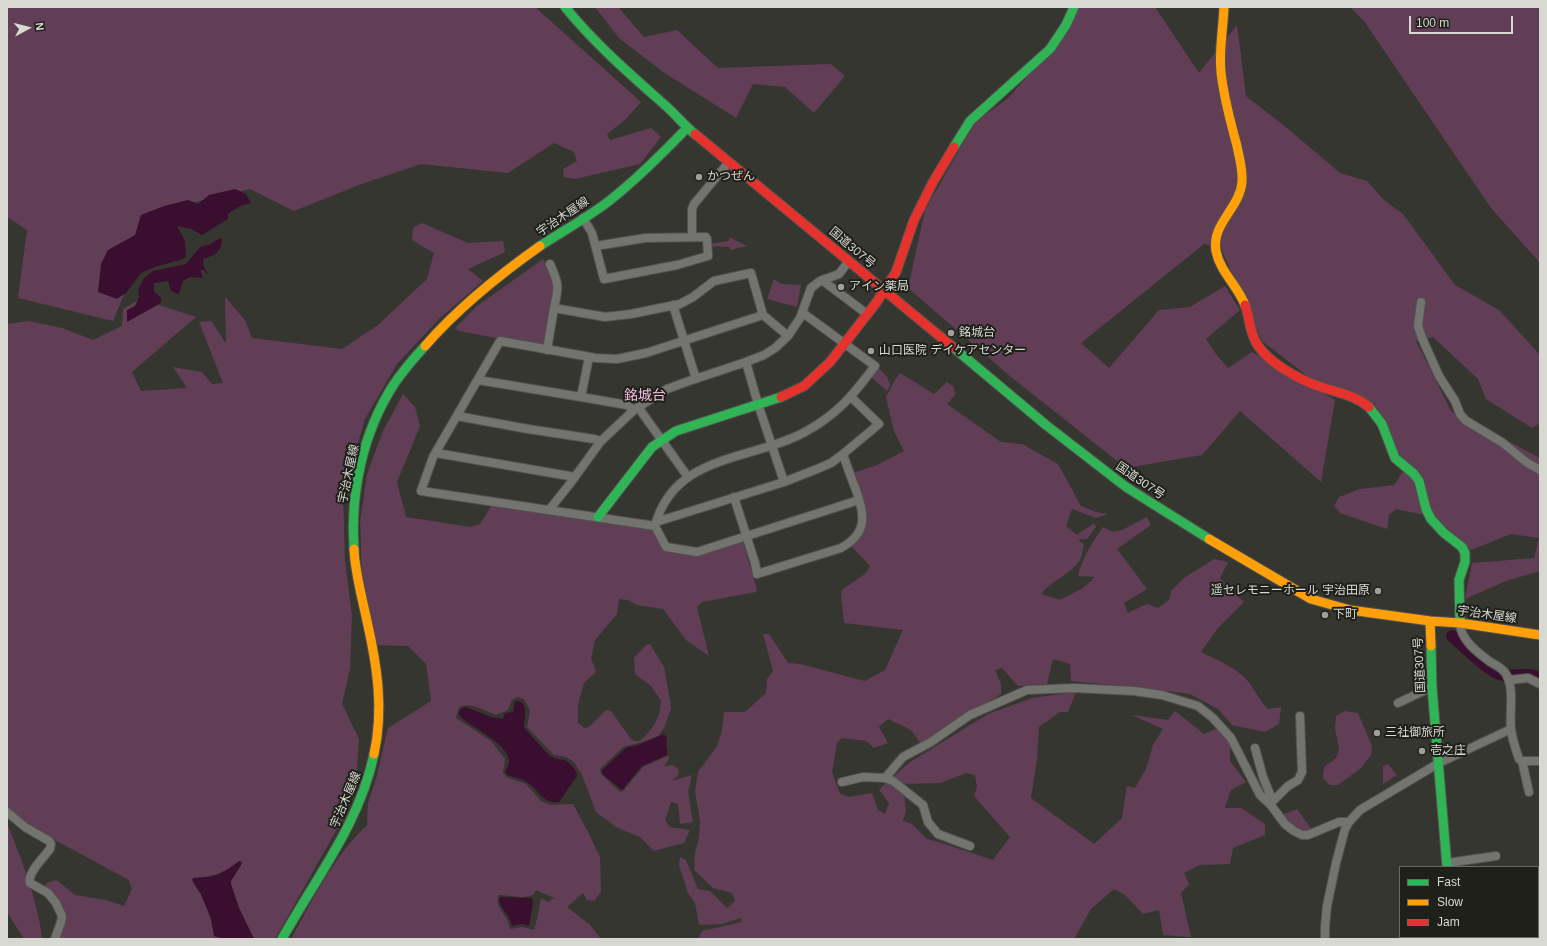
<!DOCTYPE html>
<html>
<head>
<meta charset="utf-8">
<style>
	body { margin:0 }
	#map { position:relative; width:1547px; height:946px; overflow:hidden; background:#363631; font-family:Arial,sans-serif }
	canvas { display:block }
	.frame { position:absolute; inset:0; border:8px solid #d8d9d2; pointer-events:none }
	.legend { position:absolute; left:1399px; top:866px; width:140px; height:72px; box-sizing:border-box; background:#1f201a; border:1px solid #696a64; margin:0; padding:5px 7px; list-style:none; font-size:12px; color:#d8d9d2 }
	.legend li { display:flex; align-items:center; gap:8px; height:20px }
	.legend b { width:20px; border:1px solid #696a64 }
	.north { position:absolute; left:8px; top:8px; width:40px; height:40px; -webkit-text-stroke:3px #1f201a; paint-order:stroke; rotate:83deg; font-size:11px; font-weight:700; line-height:16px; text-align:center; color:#d8d9d2 }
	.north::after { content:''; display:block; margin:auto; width:14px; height:18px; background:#d8d9d2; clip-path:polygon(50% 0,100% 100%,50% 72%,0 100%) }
	.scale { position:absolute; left:1409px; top:16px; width:104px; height:18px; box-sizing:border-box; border:2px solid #d8d9d2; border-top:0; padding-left:5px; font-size:12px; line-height:14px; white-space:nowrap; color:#d8d9d2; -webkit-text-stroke:3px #1f201a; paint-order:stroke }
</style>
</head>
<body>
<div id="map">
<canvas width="1547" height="946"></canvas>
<div class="frame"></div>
<ul class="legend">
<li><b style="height:5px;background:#30b455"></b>Fast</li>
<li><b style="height:5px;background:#ff9f0a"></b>Slow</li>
<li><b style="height:5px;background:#e5322d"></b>Jam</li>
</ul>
<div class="north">N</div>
<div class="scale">100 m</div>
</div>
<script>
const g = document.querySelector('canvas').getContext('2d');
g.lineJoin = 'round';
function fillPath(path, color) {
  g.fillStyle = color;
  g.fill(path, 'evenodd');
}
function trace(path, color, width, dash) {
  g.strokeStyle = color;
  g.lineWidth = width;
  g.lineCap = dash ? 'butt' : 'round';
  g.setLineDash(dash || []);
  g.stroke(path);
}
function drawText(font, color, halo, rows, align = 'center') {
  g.font = font + ' Arial,"Noto Sans JP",sans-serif';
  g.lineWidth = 4;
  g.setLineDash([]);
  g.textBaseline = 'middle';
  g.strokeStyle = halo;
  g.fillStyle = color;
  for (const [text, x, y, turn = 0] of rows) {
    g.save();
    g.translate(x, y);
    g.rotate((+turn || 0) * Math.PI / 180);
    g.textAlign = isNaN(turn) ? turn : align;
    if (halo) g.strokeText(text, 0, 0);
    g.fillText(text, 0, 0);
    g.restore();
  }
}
fillPath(new Path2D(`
	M 7,7 L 535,7 L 641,102 L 626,119 L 607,134 L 610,140 L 651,128 L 661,137 L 640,164 L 575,179 L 564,177 L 563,169 L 577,161 L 574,152 L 554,143 L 508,173 L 421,164 L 359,185 L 294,211 L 250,189 L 145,214 L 144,246 L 113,321 L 18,298 L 27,230 L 7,217 Z
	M 595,7 L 618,7 L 644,37 L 677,30 L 718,68 L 831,64 L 845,76 L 814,113 L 785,87 L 753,84 L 736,118 L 663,72 L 619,38 Z
	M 1077,7 L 1155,7 L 1199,73 L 1237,25 L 1246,96 L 1287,128 L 1340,173 L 1367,181 L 1384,200 L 1403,214 L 1455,285 L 1499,310 L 1540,355 L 1540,423 L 1532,428 L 1486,399 L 1478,379 L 1433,337 L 1416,341 L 1451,411 L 1540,458 L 1540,571 L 1506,581 L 1465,599 L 1472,563 L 1534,558 L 1539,538 L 1511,534 L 1471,550 L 1435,517 L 1396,509 L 1389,515 L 1387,529 L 1340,513 L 1334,506 L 1339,497 L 1360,489 L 1394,485 L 1408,464 L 1400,455 L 1374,403 L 1310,378 L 1262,341 L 1221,248 L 1204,244 L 1081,343 L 1109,368 L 1159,310 L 1190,307 L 1225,286 L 1240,310 L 1206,339 L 1216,354 L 1228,368 L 1252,352 L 1335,400 L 1321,482 L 1240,411 L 1202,455 L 1126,468 L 1011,377 L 908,288 L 925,210 L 975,122 L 1007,99 L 1065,35 Z
	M 1350,7 L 1540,7 L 1540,263 L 1491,208 L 1364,21 Z
	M 422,223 L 468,243 L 503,241 L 505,252 L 468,269 L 483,281 L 440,318 L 397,364 L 365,419 L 343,493 L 345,560 L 352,616 L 350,669 L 342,704 L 359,739 L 356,781 L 342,820 L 275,939 L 254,939 L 239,908 L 231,884 L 231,881 L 241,865 L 236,864 C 222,874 210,877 193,878 C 192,884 198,889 201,895 C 207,907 213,922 214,935 L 223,939 L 57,939 L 62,924 L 44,888 L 47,883 L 56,880 L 75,895 L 106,900 L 124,906 L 132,889 L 129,880 L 29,826 L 7,808 L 7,324 L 28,321 L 62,328 L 93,340 L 122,326 L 123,309 L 140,299 L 196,317 L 132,372 L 141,391 L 187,388 L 173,367 L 202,372 L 212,384 L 223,383 L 199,322 L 211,321 L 226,343 L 225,297 L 245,320 L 252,338 L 342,349 L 378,325 L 427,279 L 434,253 L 412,240 L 413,228 Z
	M 729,237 L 747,246 L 730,250 L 730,247 L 707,246 L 708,244 L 729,241 Z
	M 543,259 L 549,269 L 555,289 L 545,342 L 540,346 L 459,331 L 455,328 L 477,306 Z
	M 774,279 L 781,284 L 801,285 L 797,307 L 767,299 Z
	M 878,367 L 887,377 L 890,385 L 887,391 L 871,377 Z
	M 900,373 L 934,394 L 947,382 L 953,386 L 955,395 L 947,404 L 1001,442 L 1022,444 L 1058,464 L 1081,506 L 1096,512 L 1108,514 L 1096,518 L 1072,509 L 1066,526 L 1077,535 L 1094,523 L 1096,527 L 1087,539 L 1080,539 L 1079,541 L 1084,544 C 1083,549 1082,556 1080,560 C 1070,575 1052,580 1041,594 L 1060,600 L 1083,588 L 1095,577 L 1078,576 C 1082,558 1092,543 1103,527 L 1113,532 L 1122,530 L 1147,517 L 1151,525 L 1117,549 L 1147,589 L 1124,603 L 1128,613 L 1147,604 L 1158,608 L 1169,600 L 1171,591 L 1184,578 L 1214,559 L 1228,562 L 1220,578 L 1244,602 L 1218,628 L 1201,652 C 1214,658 1236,668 1246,679 C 1254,688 1259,700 1268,709 L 1281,707 L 1279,724 L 1265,732 L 1232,725 L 1218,709 L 1190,694 L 1152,689 L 1071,681 L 1070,664 L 1053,659 L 1047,684 L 1018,686 L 1002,668 L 995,670 L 1001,684 L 1001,694 L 921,744 L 911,730 L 888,719 L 879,727 L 888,743 L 874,748 L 866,741 L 842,738 L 837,743 L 832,772 L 840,794 L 849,797 L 872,793 L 878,810 L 885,814 L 889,803 L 879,790 L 887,782 L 904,795 L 906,811 L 903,821 L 912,824 L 927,839 L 942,843 L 993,860 L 1010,837 L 974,796 L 977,787 L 975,775 L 966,773 L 940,783 L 901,784 L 894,776 L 910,762 L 988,714 L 1032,698 L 1076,692 L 1068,712 L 1060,712 L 1039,727 L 1037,759 L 1031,798 L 1094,844 L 1122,818 L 1127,786 L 1135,788 L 1146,769 L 1153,745 L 1163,729 L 1132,715 L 1168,720 L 1175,711 L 1204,734 L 1219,728 L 1230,744 L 1230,761 L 1246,782 L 1231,790 L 1225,808 L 1241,808 L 1265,824 L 1265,835 L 1233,848 L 1230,864 L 1200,865 L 1184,873 L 1189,884 L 1181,893 L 1191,937 L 1163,935 L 1159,910 L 1143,914 L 1125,895 L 1114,889 L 1091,909 L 1074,939 L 698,939 L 702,931 L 742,922 L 741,918 L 722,924 L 699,925 L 695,903 L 688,893 L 679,865 L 680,857 L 686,860 L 698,889 L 710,891 L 727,908 L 735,901 L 732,893 L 713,888 L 694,870 L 695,852 L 699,838 L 700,821 L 695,791 L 698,772 L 717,746 L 722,731 L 724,712 L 745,712 L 766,693 L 767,679 L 773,671 L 763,634 L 769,634 L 788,663 L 800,664 L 865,681 L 885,670 L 903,630 L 844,623 L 841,595 L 842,590 L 866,573 L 870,566 L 851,546 L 863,530 L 853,473 L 877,465 L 904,451 L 894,431 L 886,397 L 895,380 Z
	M 403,394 L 415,407 L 420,426 L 397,482 L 406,517 L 470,527 L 480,524 L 492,505 L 653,530 L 662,550 L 698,555 L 743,542 L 757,590 L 756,592 L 702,602 L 697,607 L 709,656 L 686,640 L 663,609 L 637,605 L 628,600 L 619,599 L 617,614 L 595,640 L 591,658 L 596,672 L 584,683 L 578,705 L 578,723 L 584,728 L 589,727 L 606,710 L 611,711 L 631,739 L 634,741 L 640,741 C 652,730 661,718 661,701 L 651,686 L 635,674 L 634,658 L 646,645 L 650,644 L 664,667 L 670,700 L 671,709 L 664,728 L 658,736 L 639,743 L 623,747 L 600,769 L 601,774 L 620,792 L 624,790 L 643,767 L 668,756 L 669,758 L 664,767 L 673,765 L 678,769 L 679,774 L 672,781 L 692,775 L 688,792 L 693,822 L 680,824 L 678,804 L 671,802 L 665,820 L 670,827 L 690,830 L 684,843 L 654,851 L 640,837 L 616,827 L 596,812 L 582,775 L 574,762 L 566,757 L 554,755 L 527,727 L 530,710 L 524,699 L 517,697 L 512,700 L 508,710 L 496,715 C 483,710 472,702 459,707 L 456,718 L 491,741 L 505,759 L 503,772 L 506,777 L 526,784 L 541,801 L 550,805 L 573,804 L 588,832 L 600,857 L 601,892 L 594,901 L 587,900 L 583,893 L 567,907 L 590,925 L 601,939 L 291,939 C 313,899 334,856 367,825 L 368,803 L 376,779 L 388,728 L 431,701 L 426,664 L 408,646 L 377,645 L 362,575 L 360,522 L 367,474 L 383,431 ZM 536,890 L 554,898 L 548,902 L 541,898 L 538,915 L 534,930 L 522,927 L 510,929 C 508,913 493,908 499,895 L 523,897 L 533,895 Z
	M 1345,711 L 1358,713 L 1372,746 L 1371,755 L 1361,768 L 1338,785 L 1330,785 L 1323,778 L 1324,767 L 1336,758 L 1339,749 L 1335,728 L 1336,716 Z
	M 1388,764 L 1397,775 L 1383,784 L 1383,766 Z
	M 1297,809 L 1314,833 L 1302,835 L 1279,816 Z
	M 7,823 C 21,858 38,901 42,939 L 24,939 L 7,912 Z`), '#613e55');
fillPath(new Path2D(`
	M 235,189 L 246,194 L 251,203 L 240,206 L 228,214 L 228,219 L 202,235 L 191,229 L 177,226 L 185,241 L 186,257 L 180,260 L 155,267 L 141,273 L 127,292 L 117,299 L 98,292 L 101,264 L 108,250 L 135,235 L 141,215 L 164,206 L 188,200 L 198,204 L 209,195 Z
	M 222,238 C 222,251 215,256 203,259 L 204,267 L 209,276 L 204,270 L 200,270 L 203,278 L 190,277 L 183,281 L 179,294 L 171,291 L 168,281 L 154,283 L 154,291 L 161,298 L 161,303 L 127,322 L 127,310 L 135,306 L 139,297 L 138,290 L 144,278 L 153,271 L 186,264 L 200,247 L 211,244 L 216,240 Z
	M 515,701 C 530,701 524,717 524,727 C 527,731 548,755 552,757 C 556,759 560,759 564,760 C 570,762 577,770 577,776 L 559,802 C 542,804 540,791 528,783 C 523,779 513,777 507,775 L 505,772 C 507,768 509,764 509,760 C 506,741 470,728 459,715 L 459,712 L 462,708 L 466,707 L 491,717 L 503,719 L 505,713 L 513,712 Z
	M 664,734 L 667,738 C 665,745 668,749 667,755 L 642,766 L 622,790 L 602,774 L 602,770 L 627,747 L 638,745 Z
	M 239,861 L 242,862 L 241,865 L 231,881 L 231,884 L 239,908 L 254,939 L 223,939 L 214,936 L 211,919 L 201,894 L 192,880 L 193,878 C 217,877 220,875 239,861 Z
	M 500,897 L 532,898 L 533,904 L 529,926 L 522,924 L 512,926 C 511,915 496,905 500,897 Z`), '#3a0e2e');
trace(new Path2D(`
	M 1452,636 C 1463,645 1490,674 1503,675 C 1516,677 1528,672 1540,678`), '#3a0e2e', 12);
const street = new Path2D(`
	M 583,218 L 592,233 L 604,279 L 677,265 L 708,256 L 707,239 L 706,237 L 645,238 L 596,246
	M 692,237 L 692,209 L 694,204 L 729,162
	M 550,264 C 559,284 559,287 554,308
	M 822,280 L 867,314
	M 1421,302 L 1418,326 L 1422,338 L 1439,376 L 1455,401 L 1460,414 L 1465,420 L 1503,443 L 1526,462 L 1540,470
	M 673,305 L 696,379
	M 803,313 L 875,366 C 853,395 838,414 805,432 C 752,461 674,453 655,526 L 666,547 L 697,552 L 859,500
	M 547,350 L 554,308 L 605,317 L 631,314 L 680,304 L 693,297 L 714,281 L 751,273 L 763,315 L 788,336
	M 746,362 L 758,404
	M 478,380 L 581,397 L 627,405 L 634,410
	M 581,397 L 589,357
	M 758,404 L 784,482
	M 638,407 L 688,477
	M 457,416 L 528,429 L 594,439 L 601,441
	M 436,453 L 575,477
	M 734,497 L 755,563 L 757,574 L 841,548 C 868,533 865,515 856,490 C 851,478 847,466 843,454
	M 549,510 L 569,485 L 601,441 L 634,410 L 667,389 L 689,381 L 746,362 L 764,355 L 775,348 L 788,336 L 800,318 L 811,288 L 820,281 L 839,274 L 849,261
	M 656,522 L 784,482 L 817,469 L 831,463 L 843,454 L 879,424 L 851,397
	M 655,526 L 421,491 L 433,457 L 500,341 L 596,358 L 617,359 L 646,353 L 763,315
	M 1460,623 C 1460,639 1477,652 1489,661 C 1495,665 1503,668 1506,674 C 1515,690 1509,712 1511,729 C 1512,739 1516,750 1519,759 L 1522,761 L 1540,761
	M 1509,680 L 1528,678 L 1540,684
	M 1398,703 L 1432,687
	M 1255,748 L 1263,777 L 1271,797 L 1270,804
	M 1522,761 L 1529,792
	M 885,778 L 893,781 L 923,805 L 928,822 L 938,834 L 970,846
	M 842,782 L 863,777 L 885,778 L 903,757 L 931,742 L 970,715 L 1027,690 L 1074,688 L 1134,691 L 1162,695 L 1198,706 L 1213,718 L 1231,738 L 1260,795 L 1270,804 L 1285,824 L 1294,831 L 1302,835 L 1308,835 L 1339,822 L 1349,822
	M 1270,804 L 1288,786 L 1298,780 L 1302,772 L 1300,716
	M 7,812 L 25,827 L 49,841 L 51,844 L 50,849 C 44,857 27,873 30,883 L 48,893 L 56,903 L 62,916 L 61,922 L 55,939
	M 1447,863 L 1496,856
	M 1325,939 L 1325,927 L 1327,906 L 1336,863 L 1345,829 L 1349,822 L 1360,810 L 1439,763 L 1511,729`);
const fast = new Path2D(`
	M 565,7 C 595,44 631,75 666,106 C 676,115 685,126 695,134
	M 954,147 L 970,121 L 1050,49 L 1066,25 L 1074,7
	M 540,246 C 563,231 587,218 609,201 C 637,179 662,154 687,128
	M 954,348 L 1046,425 L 1126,487 L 1209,539
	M 1369,407 L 1382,424 L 1395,458 L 1414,474 L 1419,481 L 1426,509 L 1431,519 L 1444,533 L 1462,547 L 1465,553 L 1465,562 L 1459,580 L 1460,623
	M 598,517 L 652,447 L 676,431 L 781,397
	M 354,549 C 350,492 363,432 394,384 C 403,371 414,358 425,346
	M 1431,646 L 1432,687 L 1447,867
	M 282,939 C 315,879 360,823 374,754`);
const slow = new Path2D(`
	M 1224,7 C 1223,31 1218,56 1222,80 C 1225,102 1231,124 1237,146 C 1239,157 1243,169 1242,182 C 1240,208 1211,224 1216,251 C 1220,272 1238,286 1245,305
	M 425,346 C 458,308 499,275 540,246
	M 1209,539 L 1311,599 L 1350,610 L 1430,621 L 1431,646
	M 354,549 C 355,573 362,597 367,621 C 377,665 384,709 374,754
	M 1430,621 L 1460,623 L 1540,635
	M 1451,937 L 1451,939`);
const jam = new Path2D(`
	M 695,134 L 954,348
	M 1245,305 C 1249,315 1249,327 1254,338 C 1263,361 1301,381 1324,388 C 1340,393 1356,396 1369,407
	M 781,397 L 804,386 L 830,362 L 876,303 L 896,272 L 914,220 L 933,182 L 954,147`);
trace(street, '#52524e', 10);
trace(fast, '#52524e', 11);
trace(slow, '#52524e', 11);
trace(jam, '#52524e', 11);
trace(street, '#73746f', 8);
trace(fast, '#30b455', 9);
trace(slow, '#ff9f0a', 9);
trace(jam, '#e5322d', 9);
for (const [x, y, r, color] of [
	[699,177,4,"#9fa09a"],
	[841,287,4,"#9fa09a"],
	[951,333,4,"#9fa09a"],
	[871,351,4,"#9fa09a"],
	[1378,591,4,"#9fa09a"],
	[1325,615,4,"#9fa09a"],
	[1377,733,4,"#9fa09a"],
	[1422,751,4,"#9fa09a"]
]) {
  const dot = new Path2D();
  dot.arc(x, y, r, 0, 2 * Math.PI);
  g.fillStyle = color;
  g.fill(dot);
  trace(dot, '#1f201a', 1.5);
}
drawText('12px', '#d8d9d2', '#1f201a', [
	["かつぜん",707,177],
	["アイン薬局",849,287],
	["銘城台",959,333],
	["山口医院 デイケアセンター",879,351],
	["遥セレモニーホール 宇治田原",1370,591,"right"],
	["下町",1333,615],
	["三社御旅所",1385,733],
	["壱之庄",1430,751]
], 'left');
drawText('12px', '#d8d9d2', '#1f201a', [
	["宇治木屋線",563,217,-34],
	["国道307号",852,248,40],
	["宇治木屋線",349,474,-78],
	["国道307号",1140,481,34],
	["宇治木屋線",1487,615,8],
	["国道307号",1420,665,-93],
	["宇治木屋線",346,800,-67]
]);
drawText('14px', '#f7bfe4', '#1f201a', [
	["銘城台",645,396]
]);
</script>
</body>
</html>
